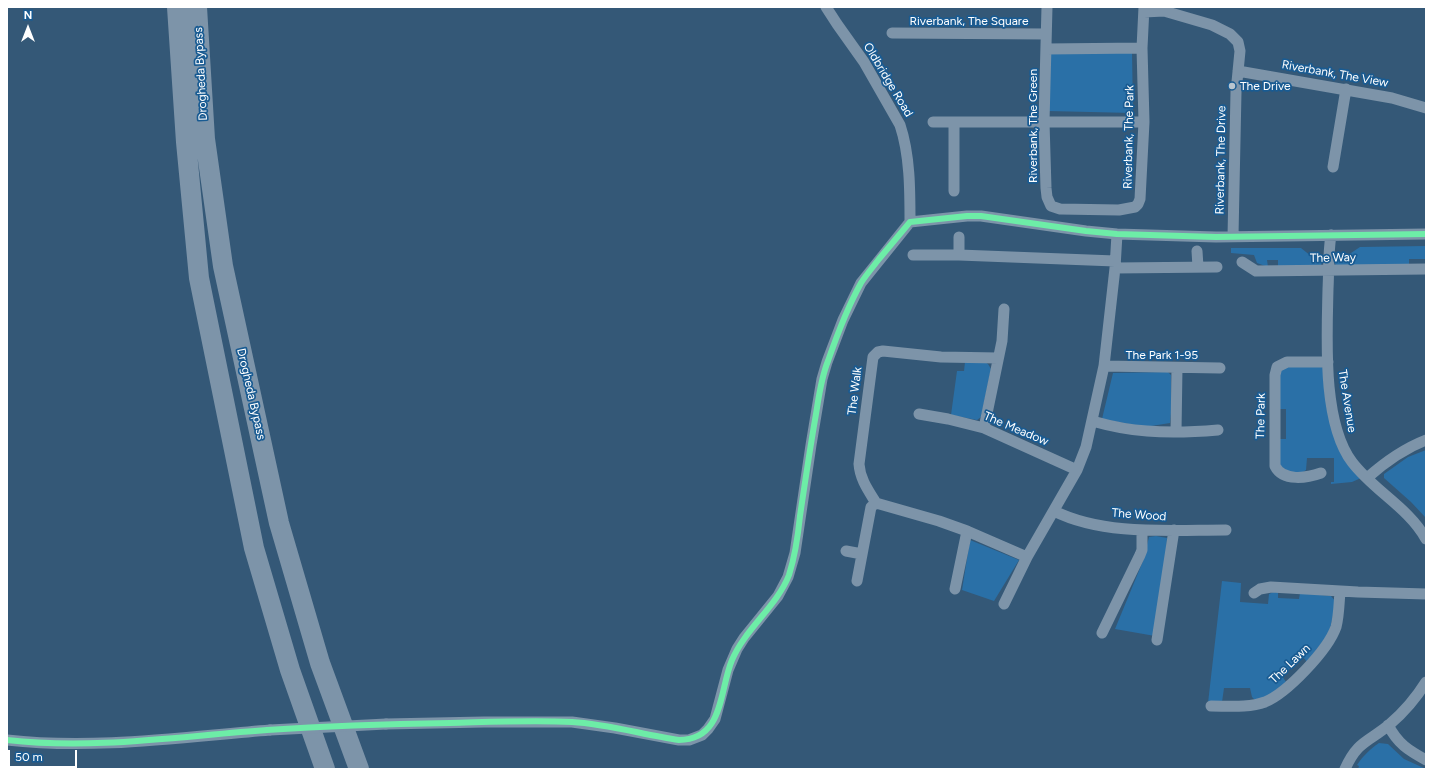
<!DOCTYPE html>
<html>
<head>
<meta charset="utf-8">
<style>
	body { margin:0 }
	#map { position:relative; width:1433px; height:776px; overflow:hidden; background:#345877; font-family:Figtree,sans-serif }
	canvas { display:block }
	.frame { position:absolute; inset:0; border:8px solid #fff; pointer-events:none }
	.north { position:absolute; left:8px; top:8px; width:40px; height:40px; -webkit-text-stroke:3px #195b92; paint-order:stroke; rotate:0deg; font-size:11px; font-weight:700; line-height:16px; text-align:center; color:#fff }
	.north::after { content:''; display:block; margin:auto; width:14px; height:18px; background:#fff; clip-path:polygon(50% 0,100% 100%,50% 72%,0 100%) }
	.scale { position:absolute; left:8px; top:750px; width:69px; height:18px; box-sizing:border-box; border:2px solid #fff; border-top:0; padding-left:5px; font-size:12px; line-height:14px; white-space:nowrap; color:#fff; -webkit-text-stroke:3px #195b92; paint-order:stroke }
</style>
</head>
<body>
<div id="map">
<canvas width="1433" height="776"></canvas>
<div class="frame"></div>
<div class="north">N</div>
<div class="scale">50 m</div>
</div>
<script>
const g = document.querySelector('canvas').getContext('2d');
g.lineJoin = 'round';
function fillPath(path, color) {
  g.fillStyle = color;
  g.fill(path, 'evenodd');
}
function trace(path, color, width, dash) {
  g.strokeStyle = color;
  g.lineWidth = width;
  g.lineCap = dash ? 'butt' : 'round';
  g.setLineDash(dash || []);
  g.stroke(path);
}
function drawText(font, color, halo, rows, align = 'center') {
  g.font = font + ' Figtree,sans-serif';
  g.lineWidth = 3.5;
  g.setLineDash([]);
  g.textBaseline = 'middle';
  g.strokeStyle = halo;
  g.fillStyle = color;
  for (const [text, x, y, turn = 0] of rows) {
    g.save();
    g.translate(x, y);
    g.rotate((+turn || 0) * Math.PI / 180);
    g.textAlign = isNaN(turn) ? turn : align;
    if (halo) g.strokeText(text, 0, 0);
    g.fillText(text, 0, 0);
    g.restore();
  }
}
fillPath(new Path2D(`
	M 1132,51 L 1133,113 L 1048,111 L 1049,53 Z
	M 1426,246 L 1426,259 L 1409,259 L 1409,266 L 1337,266 L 1335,264 L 1335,256 L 1348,255 L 1360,247 Z
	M 1231,248 L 1301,248 L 1311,256 L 1324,256 L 1321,265 L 1278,267 L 1278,260 L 1267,260 L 1268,267 L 1257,263 L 1254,255 L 1231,253 Z
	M 965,362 L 985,362 L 988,364 L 991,369 L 981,417 L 977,420 L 951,415 L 957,371 L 964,371 Z
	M 1283,367 L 1322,367 L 1324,369 L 1329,410 L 1361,478 L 1352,482 L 1331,484 L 1331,482 L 1334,482 L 1334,458 L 1307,458 L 1306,470 L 1303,472 L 1290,473 L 1279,465 L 1278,439 L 1286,439 L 1286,409 L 1278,409 L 1278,375 Z
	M 1168,372 L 1171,375 L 1171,413 L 1170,423 L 1145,427 L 1102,419 L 1113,373 Z
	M 1426,450 L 1426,518 L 1411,502 L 1384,478 L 1384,474 L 1408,457 Z
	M 1156,536 L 1167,538 L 1165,572 L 1155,636 L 1115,629 L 1143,561 L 1149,537 Z
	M 970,540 L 1019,560 L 994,601 L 962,590 Z
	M 1222,581 L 1241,583 L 1240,602 L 1268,604 L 1269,594 L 1278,590 L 1278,598 L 1299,599 L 1300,593 L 1331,596 L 1336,602 L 1330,629 L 1327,636 L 1307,662 L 1303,657 L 1282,676 L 1286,682 L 1269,696 L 1255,700 L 1252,697 L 1250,688 L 1224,688 L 1222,702 L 1208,703 Z
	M 1379,743 L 1388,744 L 1404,759 L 1426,769 L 1358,769 L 1359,766 L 1357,765 C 1363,756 1370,749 1379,743 Z`), '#2a70a7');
trace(new Path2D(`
	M 826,7 L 837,24 L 864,62 L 900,125 C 910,155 910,190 910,222
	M 1047,7 L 1044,122 L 1046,188 L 1047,197 L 1051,206 L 1060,209 L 1119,210 L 1135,207 L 1138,204 L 1140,199 L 1144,122 L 1142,48 L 1144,7
	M 1144,12 L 1164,11 L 1212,25 L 1230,34 L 1238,42 L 1240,51 L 1236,92 L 1233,236
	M 892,33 L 1046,34
	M 1046,49 L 1142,48
	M 1238,71 L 1392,98 L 1426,108
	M 933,122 L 1144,122
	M 1333,167 L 1346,89
	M 954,191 L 954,122
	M 1331,235 C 1328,253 1329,271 1328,289 C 1327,338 1322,422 1352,462 C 1374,491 1408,507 1426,539
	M 1197,251 L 1198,267
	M 913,255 L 959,255 L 1115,261
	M 959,255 L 959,237
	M 1242,262 L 1256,271 L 1426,269
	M 1115,268 L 1217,267
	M 1104,366 L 1220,368
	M 919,414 L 948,419 L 984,428 L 1077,470
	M 1092,421 C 1110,426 1128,430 1147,431 C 1171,433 1194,432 1218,430
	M 984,428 L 1002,341 L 1004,309
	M 1176,432 L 1177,368
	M 1321,473 C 1307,478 1283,482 1275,466 L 1275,375 L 1277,367 L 1287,362 L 1328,362
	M 1367,478 C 1385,462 1403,449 1426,440
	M 876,503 L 939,521 L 967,531 L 1027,557
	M 1054,511 C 1104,536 1171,530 1226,530
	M 846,551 L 862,554
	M 857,581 L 871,507 L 876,503 C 868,490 860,479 859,464 L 873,357 L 878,352 L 883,351 L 941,357 L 998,358
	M 955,589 L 967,531
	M 1254,593 L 1260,589 L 1271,587 L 1358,592 L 1426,594
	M 1004,604 L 1027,557 L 1077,470 L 1086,447 L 1104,366 L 1115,268 L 1117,234
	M 1102,633 L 1140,555 L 1142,550 L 1142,531
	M 1157,640 L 1174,530
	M 1211,706 C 1228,706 1249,708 1265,702 C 1287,693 1328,650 1336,627 C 1339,616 1339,603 1340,591
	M 386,724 L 484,722 L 572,722 L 615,728 L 679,740 L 689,740 L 702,735 L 708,729 L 715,719 L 728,670 L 737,649 L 744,638 L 778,596 L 788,577 L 795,553 L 811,445 L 822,379 L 827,362 L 843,320 L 861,283 L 910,222 L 967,216 L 981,216 L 1086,231 L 1117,234 L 1216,237 L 1426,234
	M 1388,725 C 1398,744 1408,750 1426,760
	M 7,740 C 94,750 183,737 270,730
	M 1345,769 C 1358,740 1369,742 1390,724 C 1404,712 1416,698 1426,682`), '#7d94a9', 11);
trace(new Path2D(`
	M 177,7 L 186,142 L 199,278 L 254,548 L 290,670 L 325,769
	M 197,7 L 205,139 L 223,266 L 279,523 L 320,663 L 359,769`), '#7d94a9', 20);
trace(new Path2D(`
	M 270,730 L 386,724`), '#7d94a9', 11);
trace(new Path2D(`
	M 7,740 C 94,750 181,736 267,730 C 328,726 389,724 450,723 C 490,722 532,720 572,722 C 608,724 644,735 679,740 C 724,740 719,691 732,660 C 745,629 777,606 789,575 C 795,556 798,536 800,516 C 805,482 810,448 816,414 C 819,396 821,378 828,361 C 837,335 847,308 861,283 C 866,275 873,267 879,259 C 889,247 900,234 910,222 L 967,216 L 981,216 L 1086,231 L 1117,234 L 1216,237 L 1426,234`), '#6deda7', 6);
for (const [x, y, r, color] of [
	[1232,86,4,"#b8c5cf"]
]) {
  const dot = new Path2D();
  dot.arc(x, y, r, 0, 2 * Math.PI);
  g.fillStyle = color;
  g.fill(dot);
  trace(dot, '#195b92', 1.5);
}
drawText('12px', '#fff', '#195b92', [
	["Riverbank, The Square",969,21],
	["Drogheda Bypass",201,74,-93],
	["Riverbank, The View",1335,74,10],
	["Oldbridge Road",888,80,59],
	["Riverbank, The Green",1033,126,-90],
	["Riverbank, The Park",1129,137,-89],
	["Riverbank, The Drive",1221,160,-89],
	["The Way",1333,258,-1],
	["The Park 1-95",1162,355],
	["The Walk",855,391,-83],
	["Drogheda Bypass",251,394,77],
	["The Avenue",1347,401,81],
	["The Park",1261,416,-89],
	["The Meadow",1016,429,23],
	["The Wood",1139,515,4],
	["The Lawn",1290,664,-44]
]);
drawText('12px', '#fff', '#195b92', [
	["The Drive",1240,86]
], 'left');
</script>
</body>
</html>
